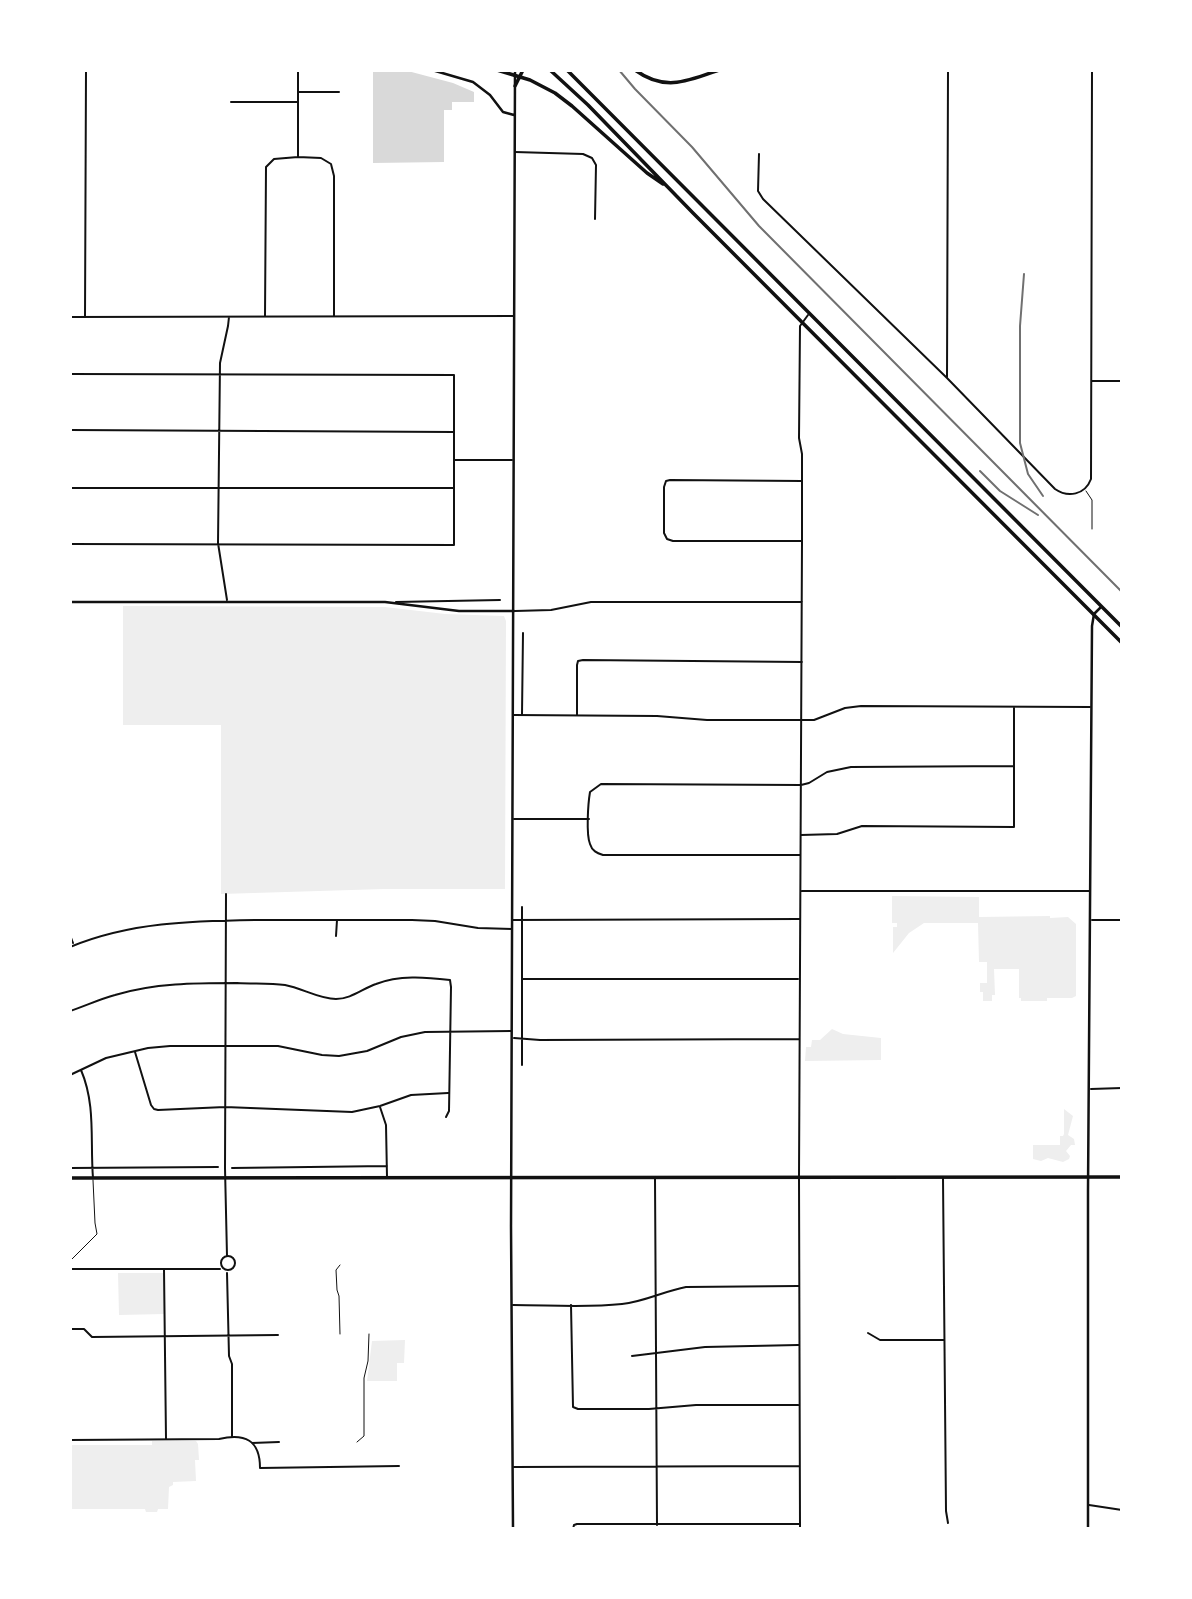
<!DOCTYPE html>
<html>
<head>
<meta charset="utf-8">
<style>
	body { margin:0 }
	#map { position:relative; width:1192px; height:1599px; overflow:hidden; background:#fff; font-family:"Playfair Display",serif }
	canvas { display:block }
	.frame { position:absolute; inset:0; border:72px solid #fff; pointer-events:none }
</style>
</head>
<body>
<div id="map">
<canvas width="1192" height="1599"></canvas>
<div class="frame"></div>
</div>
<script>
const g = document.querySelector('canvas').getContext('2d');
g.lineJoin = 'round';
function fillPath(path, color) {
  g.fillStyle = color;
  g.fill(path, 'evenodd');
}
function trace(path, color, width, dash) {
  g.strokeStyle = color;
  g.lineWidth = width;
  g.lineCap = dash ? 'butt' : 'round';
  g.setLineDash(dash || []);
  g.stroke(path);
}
fillPath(new Path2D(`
	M 123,606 L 385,607 L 445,614 L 504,616 L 506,621 L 505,889 L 384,889 L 221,894 L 221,725 L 123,725 Z
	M 892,896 L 979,897 L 979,917 L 1050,916 L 1050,918 L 1068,917 L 1076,924 L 1076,996 L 1072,998 L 1047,998 L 1047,1001 L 1021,1001 L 1021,998 L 1019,998 L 1019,969 L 994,969 L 995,995 L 992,995 L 992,1001 L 983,1001 L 983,992 L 980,992 L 980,983 L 987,983 L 987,962 L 979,962 L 978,923 L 924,923 L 909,933 L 893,953 L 893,927 L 897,927 L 897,923 L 892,923 Z
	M 832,1029 L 843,1034 L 881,1038 L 881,1060 L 805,1061 L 806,1047 L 811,1047 L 812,1040 L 820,1040 Z
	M 1064,1109 L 1073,1116 L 1068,1135 L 1074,1139 L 1075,1145 L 1071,1145 L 1066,1151 L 1070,1156 L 1069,1159 L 1063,1162 L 1048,1158 L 1041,1161 L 1033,1159 L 1033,1145 L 1060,1145 L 1060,1136 L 1063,1136 L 1064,1134 Z
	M 118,1273 L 164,1273 L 165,1314 L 119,1315 Z
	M 405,1340 L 404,1363 L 397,1363 L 397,1381 L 367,1381 L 372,1341 Z
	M 152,1441 L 196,1441 L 198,1444 L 199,1460 L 195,1460 L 196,1481 L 173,1482 L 173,1485 L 169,1487 L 168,1509 L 158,1509 L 157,1512 L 146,1512 L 145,1509 L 70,1509 L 70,1445 L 152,1445 Z`), '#eee');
fillPath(new Path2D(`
	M 373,70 L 404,70 L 453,83 L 474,92 L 474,102 L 452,102 L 452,110 L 444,110 L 444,162 L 373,163 Z`), '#d9d9d9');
trace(new Path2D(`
	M 1086,491 L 1092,500 L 1092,529
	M 70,1261 L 97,1234 L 95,1223 L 93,1180
	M 340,1334 L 339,1296 L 337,1290 L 336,1270 L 340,1265
	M 357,1442 L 364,1436 L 364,1378 L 368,1361 L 369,1334`), '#111', 1);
trace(new Path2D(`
	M 71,1269 L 220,1269
	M 164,1269 L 166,1439
	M 227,1273 L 229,1356 L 232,1364 L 232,1436
	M 71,1329 L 84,1329 L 92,1337 L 278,1335
	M 70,1440 L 219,1439 C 245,1433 260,1440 260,1468 L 399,1466
	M 252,1443 L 279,1442`), '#111', 2);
trace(new Path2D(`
	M 299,92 L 339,92
	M 231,102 L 297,102
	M 515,152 L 583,154 L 592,158 L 596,165 L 595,219
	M 759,154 L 758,191 L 763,199 L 947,378 L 1055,489 C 1068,498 1085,495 1091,479 L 1092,70
	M 298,156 L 298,70
	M 265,316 L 266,167 L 274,159 L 298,157 L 321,158 L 331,164 L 334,176 L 334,315
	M 70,317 L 513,316
	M 85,317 L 86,70
	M 70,374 L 454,375 L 454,545 L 70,544
	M 947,377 L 948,70
	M 1092,381 L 1122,381
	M 70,430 L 454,432
	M 455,460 L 512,460
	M 70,488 L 454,488
	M 801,541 L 673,541 L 667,539 L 664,533 L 664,487 L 666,481 L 670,480 L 802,481
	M 227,600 L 218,543 L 220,363 L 228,326 L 229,317
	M 396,602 L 500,600
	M 515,611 L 551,610 L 591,602 L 802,602
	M 522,714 L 523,633
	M 577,714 L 577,665 L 578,661 L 583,660 L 802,662
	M 514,715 L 657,716 L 707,720 L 814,720 L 845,708 L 861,706 L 1090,707
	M 514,819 L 589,819
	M 801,835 L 837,834 L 862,826 L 1014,827 L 1014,707
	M 800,855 L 603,855 C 597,853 592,851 590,844 C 586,834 588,804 590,792 L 601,784 L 801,785 L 809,783 L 827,772 L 851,767 L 1014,766
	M 802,891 L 1090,891
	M 226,894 L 225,1168 L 227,1256
	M 512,920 L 799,919
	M 1092,920 L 1122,920
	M 70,935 L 73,943
	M 336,936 L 337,920
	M 70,947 C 130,922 192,921 255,920 C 308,920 360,920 412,920 L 435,921 L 478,928 L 512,929
	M 522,979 L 798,979
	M 70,1011 C 85,1006 100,999 115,995 C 154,983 196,983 237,983 C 253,984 269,983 285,985 C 302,988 319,999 336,999 C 351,999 362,989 376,984 C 399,975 425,977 450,980 L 451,987 L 449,1111 L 446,1117
	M 514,1038 L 540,1040 L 799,1039
	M 135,1052 L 151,1105 L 154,1109 L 158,1110 L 225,1107 L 352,1112 L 380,1106 L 411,1095 L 448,1093
	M 522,1065 L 522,907
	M 81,1070 C 96,1105 90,1141 93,1178
	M 70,1075 L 106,1058 L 148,1048 L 170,1046 L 278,1046 L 322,1055 L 339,1056 L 367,1051 L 401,1037 L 425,1032 L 511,1031
	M 1091,1089 L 1122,1088
	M 380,1107 L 386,1125 L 387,1177
	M 70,1168 L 218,1167
	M 232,1168 L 387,1166
	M 943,1178 L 946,1511 L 948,1523
	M 655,1179 L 657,1525
	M221 1263a7 7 0 1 1 14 0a7 7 0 1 1-14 0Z
	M 513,1305 C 549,1305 586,1308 622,1304 C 644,1302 664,1291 686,1287 L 798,1286
	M 571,1305 L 573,1407 L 578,1409 L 649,1409 L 696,1405 L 798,1405
	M 868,1333 L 880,1340 L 943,1340
	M 632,1356 L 705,1347 L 798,1345
	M 514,1467 L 799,1466
	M 1089,1505 L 1122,1510
	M 573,1529 L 574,1525 L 577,1524 L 799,1524
	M 800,1529 L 799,1177 L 802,541 L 802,454 L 799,438 L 800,326 L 808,315`), '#111', 2);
trace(new Path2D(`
	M 70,602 L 385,602 L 459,611 L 514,611
	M 1088,1529 L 1088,1189 L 1092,626 L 1094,614 L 1101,607`), '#111', 2.5);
trace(new Path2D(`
	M 432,70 L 473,82 L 490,95 L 503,112 L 514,115
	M 513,1529 L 511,1225 L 515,70`), '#111', 2.5);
trace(new Path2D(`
	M 70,1178 L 1122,1177`), '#111', 3.5);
trace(new Path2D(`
	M 497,70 L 530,80 L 555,93 L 572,106 L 647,173 L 663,184
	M 550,70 L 588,105 L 693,213 L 1122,643
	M 567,70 L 1122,627
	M 635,70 C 665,92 688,81 719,70
	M 515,86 L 523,70`), '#111', 3.5);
trace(new Path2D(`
	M 619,70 L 635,89 L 692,147 L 759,226 L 1122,592
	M 1024,274 L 1020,326 L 1020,443 L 1028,474 L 1043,496
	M 980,471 L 1000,491 L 1038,515`), '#707070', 2);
</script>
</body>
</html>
